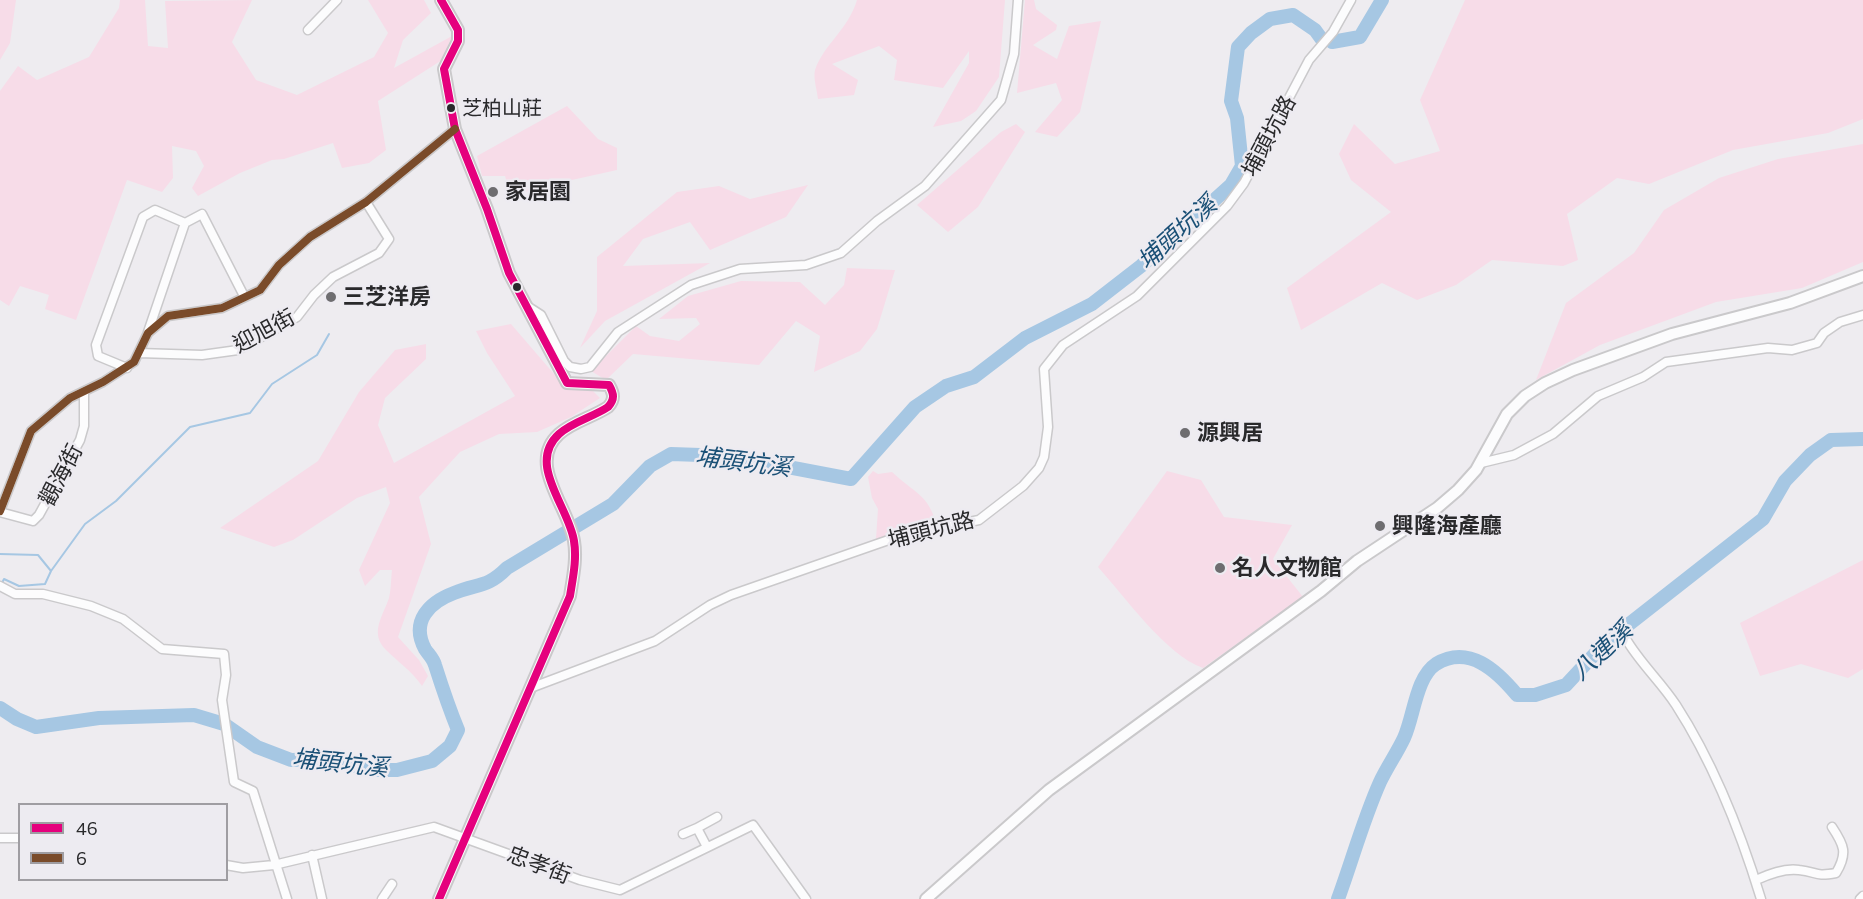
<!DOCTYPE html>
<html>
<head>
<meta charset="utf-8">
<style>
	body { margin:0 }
	#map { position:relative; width:1863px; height:899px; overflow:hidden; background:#eeecf0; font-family:Commissioner,sans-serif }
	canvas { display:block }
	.legend { position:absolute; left:18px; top:803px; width:210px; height:78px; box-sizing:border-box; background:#edebf1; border:2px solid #9f9da2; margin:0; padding:8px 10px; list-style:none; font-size:18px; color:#29292b }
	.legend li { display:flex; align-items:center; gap:12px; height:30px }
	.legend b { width:30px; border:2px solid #9f9da2 }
</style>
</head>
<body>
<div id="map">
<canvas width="1863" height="899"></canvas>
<ul class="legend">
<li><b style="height:8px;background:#e5007d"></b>46</li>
<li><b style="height:8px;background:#7a4b2a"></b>6</li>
</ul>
</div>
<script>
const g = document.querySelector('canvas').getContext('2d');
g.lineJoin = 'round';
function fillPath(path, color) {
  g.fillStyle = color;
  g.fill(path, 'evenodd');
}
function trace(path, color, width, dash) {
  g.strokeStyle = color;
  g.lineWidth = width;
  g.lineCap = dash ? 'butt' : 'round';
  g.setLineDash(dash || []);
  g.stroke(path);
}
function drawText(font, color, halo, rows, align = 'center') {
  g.font = font + ' Commissioner,"Noto Sans TC",sans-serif';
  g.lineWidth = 5;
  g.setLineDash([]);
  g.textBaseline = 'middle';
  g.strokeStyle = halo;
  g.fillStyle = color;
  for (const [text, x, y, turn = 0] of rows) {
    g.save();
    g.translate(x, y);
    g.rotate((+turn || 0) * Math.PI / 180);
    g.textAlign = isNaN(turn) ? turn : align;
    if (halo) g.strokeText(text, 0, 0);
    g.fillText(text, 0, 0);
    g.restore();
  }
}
fillPath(new Path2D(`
	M 0,0 L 16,0 L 10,43 L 0,60 Z
	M 120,0 L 145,0 L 148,46 L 168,48 L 165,1 L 252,0 L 232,42 L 256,80 L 297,95 L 374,57 L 388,33 L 368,0 L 424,0 L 431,13 L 403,40 L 394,68 L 452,36 L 442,60 L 378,101 L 386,150 L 369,163 L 342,168 L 333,143 L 284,159 L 272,160 L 240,173 L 198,196 L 192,188 L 204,166 L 196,151 L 172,146 L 173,178 L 162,192 L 127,180 L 76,320 L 45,309 L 49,295 L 20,286 L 9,306 L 0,300 L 0,91 L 18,66 L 37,80 L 89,57 L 119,8 Z
	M 857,0 L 1005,0 L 999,77 L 976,111 L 961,121 L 933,127 L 969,63 L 969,51 L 943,88 L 894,80 L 897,60 L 879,46 L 832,64 L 858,80 L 854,95 L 818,99 C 817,90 813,78 815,70 C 824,44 848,30 857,0 Z
	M 1025,0 L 1034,0 L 1036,9 L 1057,25 L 1056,30 L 1033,45 L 1057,59 L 1069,26 L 1101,21 L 1080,112 L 1057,137 L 1035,132 L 1062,100 L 1056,83 L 1017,93 Z
	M 1465,0 L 1863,0 L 1863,119 L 1828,133 L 1733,150 L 1649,184 L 1617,178 L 1567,214 L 1578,260 L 1563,266 L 1492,260 L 1456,285 L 1417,300 L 1382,283 L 1301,330 L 1287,288 L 1391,212 L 1351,180 L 1339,154 L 1354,124 L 1395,164 L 1440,151 L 1420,100 Z
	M 567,106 L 598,139 L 617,148 L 617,170 L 540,187 L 511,197 L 505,176 L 482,176 L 477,156 Z
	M 1016,124 L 1025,132 L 978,207 L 948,232 L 917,205 L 1001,132 Z
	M 1863,144 L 1863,262 L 1802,288 L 1716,302 L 1600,345 L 1536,380 L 1566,303 L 1634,253 L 1664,210 L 1719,178 L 1778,159 Z
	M 808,185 L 786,217 L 710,250 L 690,222 L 643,239 L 623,266 L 710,263 L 605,321 L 580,348 L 597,311 L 597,257 L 677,192 L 719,186 L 750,199 Z
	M 847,268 L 895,270 L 877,329 L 860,351 L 814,372 L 820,336 L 796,321 L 759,365 L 633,354 L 606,380 L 591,371 L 636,326 L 650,336 L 679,341 L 700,324 L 696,318 L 659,319 L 688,296 L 741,281 L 800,282 L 825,305 L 844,285 Z
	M 511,324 L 567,389 L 592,390 L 600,398 L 571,417 L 537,432 L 499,434 L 460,452 L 419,497 L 431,544 L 398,637 L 419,660 L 428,676 L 422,686 C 411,670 399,663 386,650 C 369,633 383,616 389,598 C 391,590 391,579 392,570 L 380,570 L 365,586 L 359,570 L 390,503 L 386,487 L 357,498 L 293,540 L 274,547 L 220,528 L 318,461 L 359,392 L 395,350 L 426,344 L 426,359 L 385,398 L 378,425 L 394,463 L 515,396 L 487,353 L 476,331 Z
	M 873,471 L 878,474 L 892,472 C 915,494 928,493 937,526 L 876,539 L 878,509 L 872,498 L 868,477 Z
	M 1167,471 L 1201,480 L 1224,517 L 1292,525 L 1273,559 L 1303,597 L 1203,668 C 1166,655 1125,597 1098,567 Z
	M 1863,560 L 1863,669 L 1848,678 L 1801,664 L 1760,676 L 1740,623 Z`), '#f7dce8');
trace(new Path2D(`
	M 0,554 L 38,555 L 51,571 L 85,524 L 116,501 L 190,427 L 250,413 L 272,384 L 317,355 L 329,334
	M 1,585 L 4,579 L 19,586 L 45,584 L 51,571`), '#a6c7e3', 2);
trace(new Path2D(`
	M 1332,42 L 1360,37 L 1382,0
	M 0,708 L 17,719 L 36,727 L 99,718 L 194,715 L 224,724 L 257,747 L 291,760 L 325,759 L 374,770 L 397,770 L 432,761 L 450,746 L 458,730 C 449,708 442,687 435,665 C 433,658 428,654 425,649 C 410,621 430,602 454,593 C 479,583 487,588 507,568 L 613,504 L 650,466 L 671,454 L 730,456 L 851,479 L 915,407 L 946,386 L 974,377 L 1025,338 L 1092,304 L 1141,266 L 1231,185 L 1242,166 L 1237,118 L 1231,101 L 1238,47 L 1251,33 L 1270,19 L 1293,15 L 1315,30 L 1323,41
	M 1338,899 C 1352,861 1363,820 1380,782 C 1387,767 1397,753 1404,738 C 1414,716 1416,677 1436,664 C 1469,644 1497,671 1517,695 L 1535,695 L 1566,685 L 1605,643 L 1763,519 L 1785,481 L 1810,455 L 1831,440 L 1863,439`), '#a6c7e3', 14);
const minor = new Path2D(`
	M 308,30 L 337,0
	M 185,223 L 202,214 L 244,296
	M 527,306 L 541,315 L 564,361 L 570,367 L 581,369 L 590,367 L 618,332 L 691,285 L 740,269 L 806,265 L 841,253 L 877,221 L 925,186 L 1001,100 L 1014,54 L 1018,0
	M 148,332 L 185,223
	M 139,353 L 202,355 L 238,350 L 297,317 L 314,295 L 333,277 L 379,253 L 389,239 L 366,202
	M 127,368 L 98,356 L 96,345 L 143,217 L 155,210 L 185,223
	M 1481,463 L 1514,455 L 1553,434 L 1598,396 L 1643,377 L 1666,362 L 1768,348 L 1792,350 L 1817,343 L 1824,333 L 1840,322 L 1863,315
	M 0,511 L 31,431 L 70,398 L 103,382 L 134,362 L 148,333 L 168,316 L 222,308 L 260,290 L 279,265 L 310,237 L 366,202 L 455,129
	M 0,512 L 33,521 L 39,515 L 80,440 L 84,426 L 84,392
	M 0,586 L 15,594 L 43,594 L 91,606 L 123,619 L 162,649 L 224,654 L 226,675 L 222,700 L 234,782 L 253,791 L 287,899
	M 1626,639 C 1640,663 1661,682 1676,705 C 1714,764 1741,833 1761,899
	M 533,687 L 655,641 L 710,605 L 731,595 L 900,536 L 979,520 L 1023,486 L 1039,468 L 1044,457 L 1048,427 L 1044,369 L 1063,345 L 1137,296 L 1227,206 L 1244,183 L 1309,60 L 1333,32 L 1351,0
	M 697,828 L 717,817
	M 683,834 L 697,828 L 707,847
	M 0,838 L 20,838
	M 312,855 L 322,899
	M 226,865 L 243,868 L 274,865 L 434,827 L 580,880 L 620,890 L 753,825 L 806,899
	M 1756,880 C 1769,874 1784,868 1799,870 C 1818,872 1814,877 1836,873 C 1848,853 1844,845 1832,827
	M 382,899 L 392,884
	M 1860,899 L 1863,896`);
const tertiary = new Path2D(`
	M 439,899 L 570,596 C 573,577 577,559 574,541 C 569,507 526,464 559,434 C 572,422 593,417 608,407 C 615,399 614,394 609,385 L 567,383 L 509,273 L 487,209 L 455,129 L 444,69 L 458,41 L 458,30 L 441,0
	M 926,899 L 1049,790 L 1321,591 L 1357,561 L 1437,508 L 1458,490 L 1476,470 L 1507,414 L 1525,396 L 1545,383 L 1573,370 L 1672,334 L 1790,303 L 1863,276`);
trace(minor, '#cac9cb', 11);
trace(tertiary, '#cac9cb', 14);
trace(minor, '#fcfcfd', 8);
trace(tertiary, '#fcfcfd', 10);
trace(new Path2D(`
	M 439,899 L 570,596 C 573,577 577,559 574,541 C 569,507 526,464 559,434 C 572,422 593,417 608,407 C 615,399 614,394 609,385 L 567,383 L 509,273 L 487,209 L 455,129 L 444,69 L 458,41 L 458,30 L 441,0`), '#e5007d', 8);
trace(new Path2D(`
	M 0,511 L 31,431 L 70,398 L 103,382 L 134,362 L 148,333 L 168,316 L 222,308 L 260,290 L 279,265 L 310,237 L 366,202 L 455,129`), '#7a4b2a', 8);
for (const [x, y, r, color] of [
	[451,108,5,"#29292b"],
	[493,192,6,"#6e6d70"],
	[517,287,5,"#29292b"],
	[331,297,6,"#6e6d70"],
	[1185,433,6,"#6e6d70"],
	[1380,526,6,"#6e6d70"],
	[1220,568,6,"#6e6d70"]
]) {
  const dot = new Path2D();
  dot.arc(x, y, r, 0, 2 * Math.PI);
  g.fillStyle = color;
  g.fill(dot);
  trace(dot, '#edebf1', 2);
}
drawText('20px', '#29292b', '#edebf1', [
	["芝柏山莊",462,108]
], 'left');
drawText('22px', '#29292b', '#edebf1', [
	["埔頭坑路",1269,136,-62],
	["迎旭街",264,331,-28],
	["觀海街",61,475,-62],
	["埔頭坑路",931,530,-14],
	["忠孝街",539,865,21]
]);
drawText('bold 22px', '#29292b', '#edebf1', [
	["家居園",505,192],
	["三芝洋房",343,297],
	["源興居",1197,433],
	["興隆海產廳",1392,526],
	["名人文物館",1232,568]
], 'left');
drawText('italic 24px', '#1a5076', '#edebf1', [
	["埔頭坑溪",1177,233,-42],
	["埔頭坑溪",743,462,7],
	["八連溪",1602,651,-43],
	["埔頭坑溪",340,763,6]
]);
</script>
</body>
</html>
